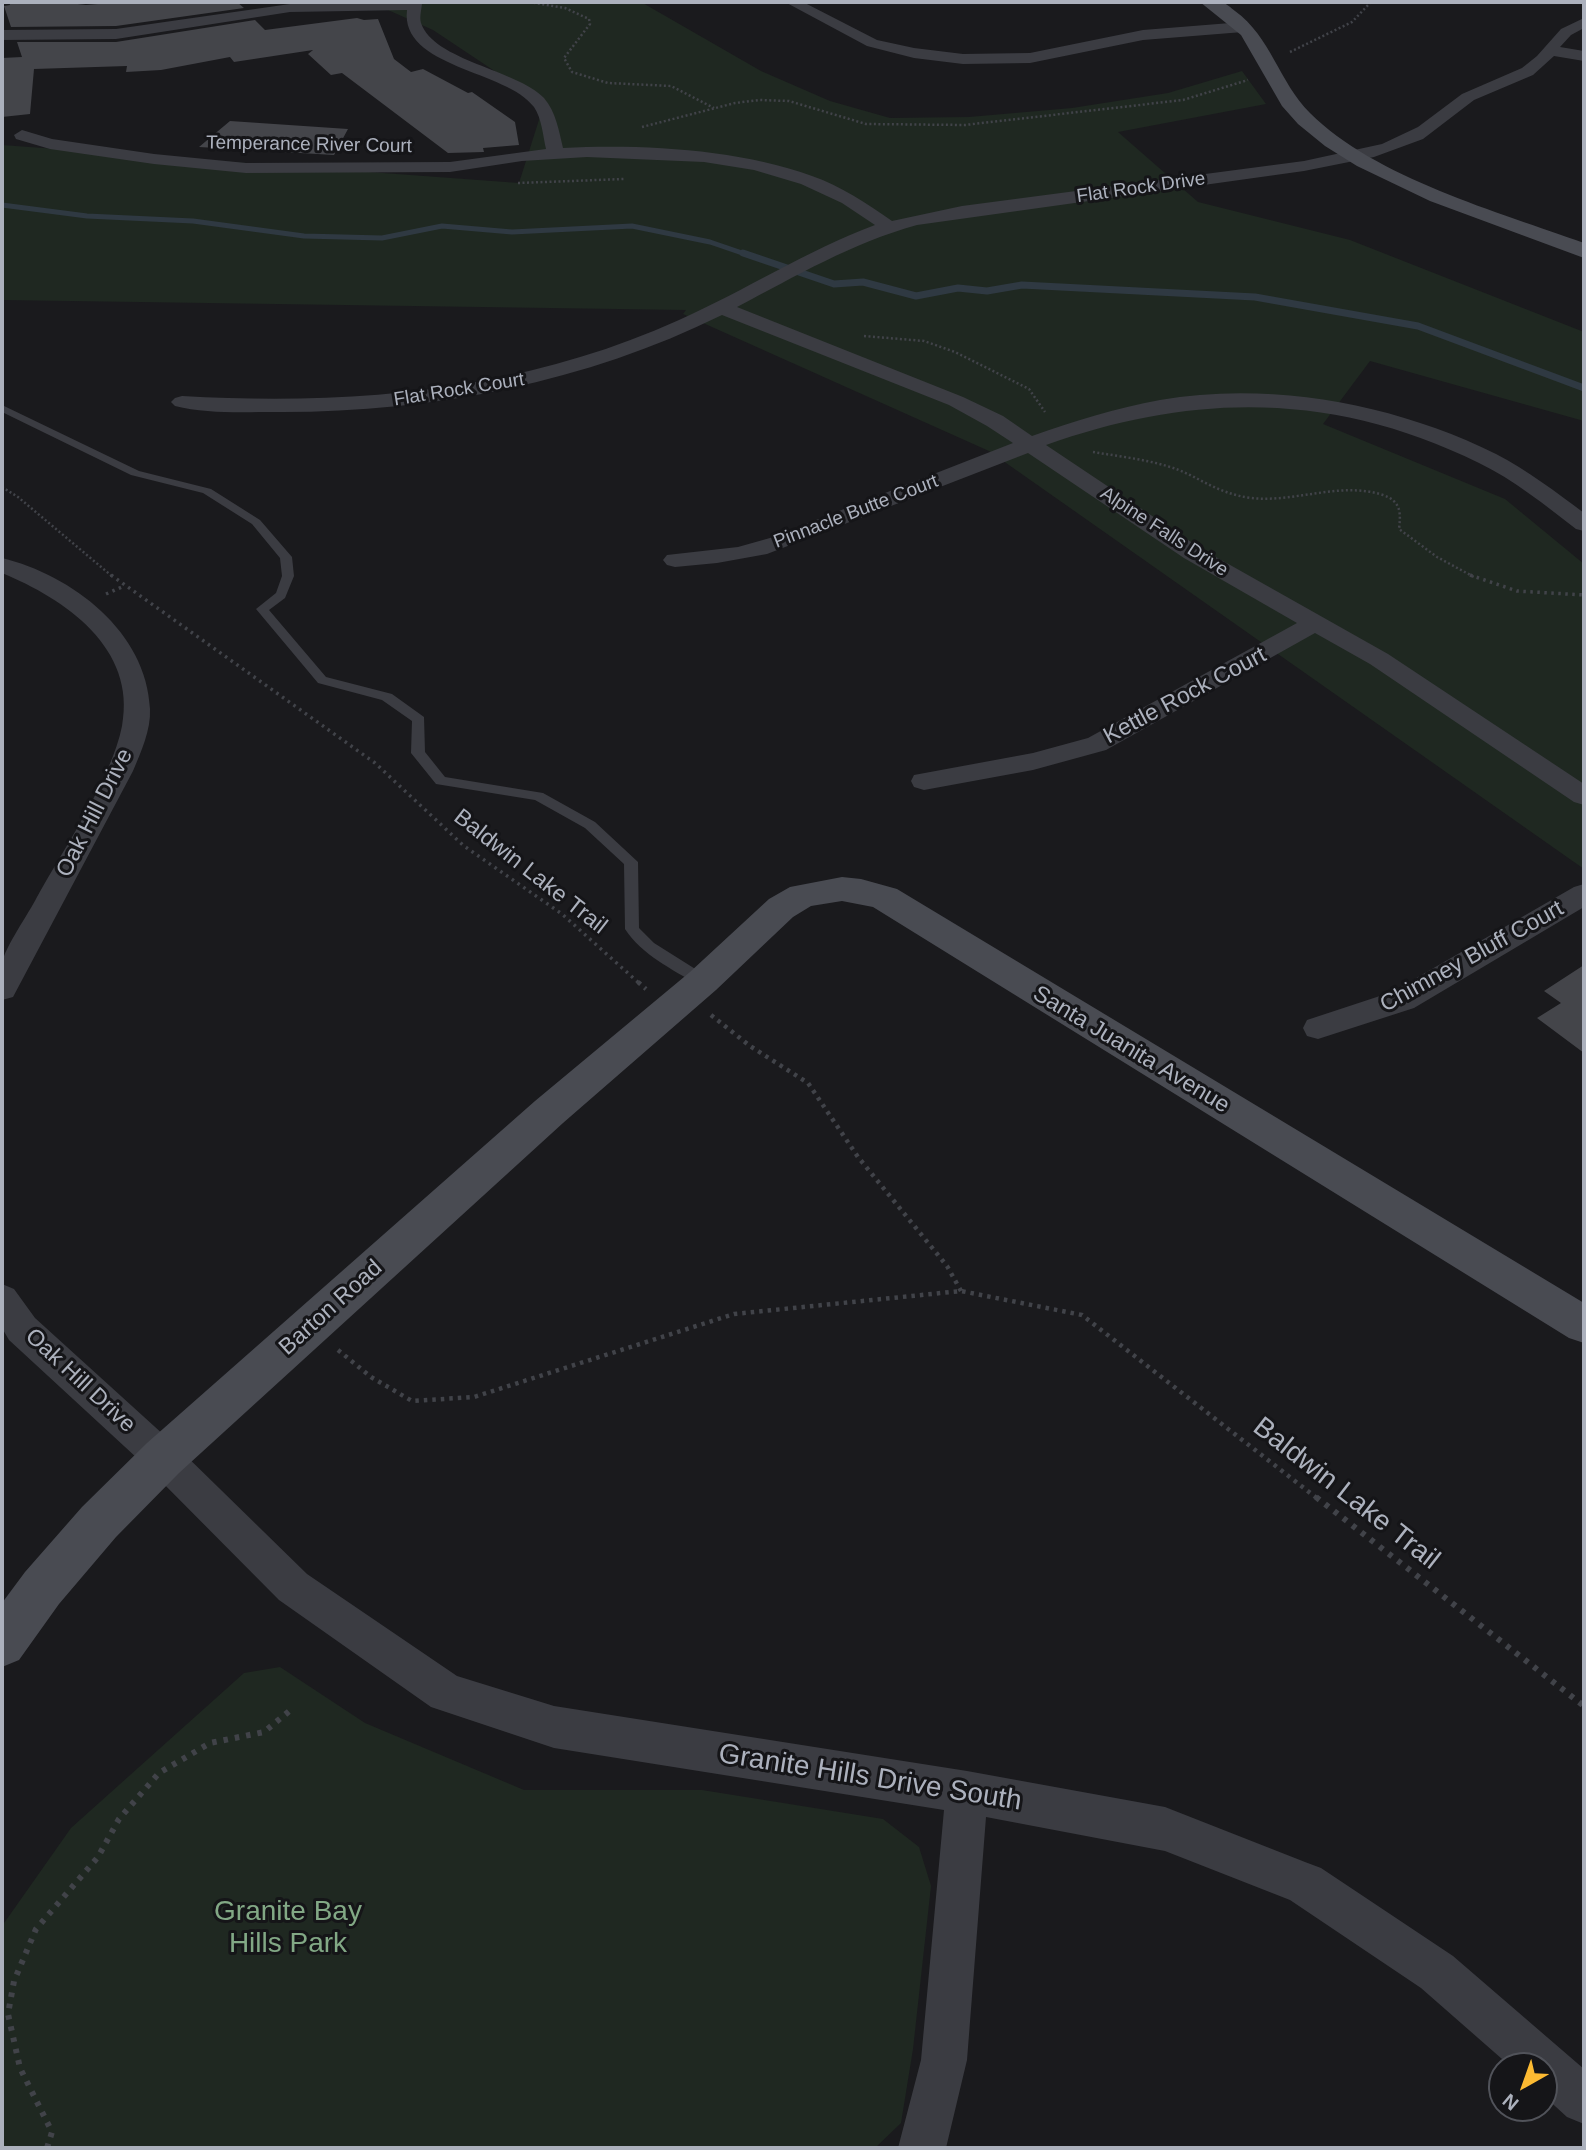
<!DOCTYPE html>
<html>
<head>
<meta charset="utf-8">
<style>
	body { margin:0 }
	#map { position:relative; width:1586px; height:2150px; overflow:hidden; background:#1a1a1d; font-family:Helvetica,sans-serif }
	canvas { display:block }
	.frame { position:absolute; inset:0; border:4px solid #acb1bd; pointer-events:none }
	.north { position:absolute; left:1488px; top:2052px; width:70px; height:70px; box-sizing:border-box; background:#151518; border:2px solid #51535a; border-radius:50%; rotate:220deg; font-size:19px; font-weight:700; line-height:28px; text-align:center; color:#acb1bd }
	.north::after { content:''; display:block; margin:auto; width:24px; height:32px; background:#fcba32; clip-path:polygon(50% 0,100% 100%,50% 72%,0 100%) }
</style>
</head>
<body>
<div id="map">
<canvas width="1586" height="2150"></canvas>
<div class="frame"></div>
<div class="north">N</div>
</div>
<script>
const g = document.querySelector('canvas').getContext('2d');
g.lineJoin = 'round';
function fillPath(path, color) {
  g.fillStyle = color;
  g.fill(path, 'evenodd');
}
function trace(path, color, width, dash) {
  g.strokeStyle = color;
  g.lineWidth = width;
  g.lineCap = dash ? 'butt' : 'round';
  g.setLineDash(dash || []);
  g.stroke(path);
}
function drawText(font, color, halo, rows, align = 'center') {
  g.font = font + ' Helvetica,sans-serif';
  g.lineWidth = 6;
  g.setLineDash([]);
  g.textBaseline = 'middle';
  g.strokeStyle = halo;
  g.fillStyle = color;
  for (const [text, x, y, turn = 0] of rows) {
    g.save();
    g.translate(x, y);
    g.rotate((+turn || 0) * Math.PI / 180);
    g.textAlign = isNaN(turn) ? turn : align;
    if (halo) g.strokeText(text, 0, 0);
    g.fillText(text, 0, 0);
    g.restore();
  }
}
fillPath(new Path2D(`
	M 370,2 L 641,2 L 761,71 L 830,101 L 890,118 L 969,117 L 1072,108 L 1168,93 L 1242,71 L 1266,104 L 1118,132 L 1198,202 L 1350,240 L 1584,332 L 1584,421 L 1370,361 L 1323,424 L 1505,499 L 1584,564 L 1584,869 L 989,451 L 683,314 L 686,310 L 2,300 L 2,145 L 519,183 L 544,104 L 433,30 Z
	M 280,1667 L 365,1723 L 524,1790 L 702,1790 L 883,1819 L 919,1847 L 931,1886 L 913,2049 L 901,2123 L 875,2148 L 2,2148 L 2,1926 L 71,1828 L 244,1673 Z`), '#1f2821');
trace(new Path2D(`
	M 2,205 L 87,216 L 193,221 L 304,236 L 382,238 L 442,226 L 512,232 L 632,226 L 710,242 L 748,255`), '#2f3942', 5);
trace(new Path2D(`
	M 743,253 L 834,284 L 863,282 L 916,296 L 958,288 L 987,291 L 1022,285 L 1255,297 L 1418,326 L 1584,388`), '#2f3942', 7);
fillPath(new Path2D(`
	M 9,2 L 61,2 L 86,5 L 121,2 L 237,2 L 244,8 L 116,26 L 11,27 L 4,6 L 10,5 Z
	M 357,18 L 364,20 L 378,19 L 394,59 L 411,72 L 423,69 L 468,93 L 472,92 L 515,122 L 519,145 L 483,148 L 484,152 L 448,153 L 342,73 L 331,75 L 308,54 L 313,50 L 234,62 L 230,57 L 161,70 L 126,72 L 127,66 L 34,69 L 30,114 L 2,117 L 2,58 L 22,57 L 17,42 L 116,42 L 255,20 L 265,30 Z
	M 230,121 L 348,129 L 334,155 L 199,147 Z
	M 1584,965 L 1584,1053 L 1537,1018 L 1561,1003 L 1544,991 Z`), '#44454a');
trace(new Path2D(`
	M 529,2 L 565,8 L 589,19 L 590,24 L 564,58 L 572,72 L 608,83 L 671,86 L 714,108
	M 1290,52 L 1352,22 L 1371,2
	M 642,127 L 735,103 L 759,100 L 789,101 L 866,124 L 965,125 L 1183,100 L 1248,80
	M 518,183 L 624,179
	M 864,336 L 924,341 L 955,352 L 1029,389 L 1045,412
	M 1093,452 C 1117,456 1143,459 1167,466 C 1198,475 1214,493 1251,498 C 1295,503 1340,481 1383,495 C 1401,501 1401,513 1399,529 L 1437,557 L 1474,577
	M 2,487 L 18,497 L 113,577`), '#414349', 2.5, [2, 2.5]);
trace(new Path2D(`
	M 111,575 L 375,763 L 464,846 L 562,914 L 640,984
	M 1470,575 L 1517,591 L 1584,595
	M 106,594 L 124,586`), '#414349', 3.5, [2.5, 4.5]);
trace(new Path2D(`
	M 638,982 L 646,989
	M 711,1015 L 750,1046 L 808,1083 L 858,1157 L 947,1266 L 961,1291
	M 338,1350 L 371,1377 L 412,1401 L 474,1397 L 734,1314 L 961,1291 L 1082,1315 L 1318,1499`), '#414349', 4.5, [3.5, 5]);
trace(new Path2D(`
	M 1316,1497 L 1584,1706
	M 47,2148 L 52,2132 L 20,2068 L 8,2014 L 14,1981 L 36,1929 L 98,1857 L 119,1819 L 159,1773 L 210,1743 L 264,1732 L 293,1708`), '#414349', 6, [4.5, 7]);
fillPath(new Path2D(`
	M 2,405 L 139,471 L 211,489 L 260,520 L 292,557 L 294,576 L 285,598 L 269,610 L 326,677 L 392,694 L 424,717 L 425,752 L 445,777 L 543,793 L 595,822 L 638,862 L 639,928 L 654,943 L 708,977 L 711,981 L 708,985 L 698,985 C 672,969 642,955 625,929 L 624,864 L 585,828 L 535,800 L 436,784 L 411,753 L 412,721 L 382,700 L 318,683 L 256,609 L 276,593 L 282,576 L 280,558 L 252,524 L 203,493 L 131,475 L 2,412 Z`), '#3b3c42');
fillPath(new Path2D(`
	M 422,2 C 422,8 419,17 421,23 C 434,61 516,69 544,98 C 556,112 559,131 563,148 C 641,144 738,149 812,176 C 841,186 866,203 892,221 L 962,206 L 1304,161 L 1382,144 L 1418,127 L 1462,94 L 1522,68 L 1537,56 L 1561,29 L 1584,18 L 1584,28 L 1571,35 L 1560,47 L 1584,51 L 1584,61 L 1554,56 L 1533,75 L 1474,100 L 1423,139 L 1374,157 L 1304,171 L 917,225 C 852,243 796,276 737,307 L 963,397 L 1003,416 L 1032,436 C 1074,421 1116,408 1160,400 C 1271,381 1395,404 1496,454 C 1527,470 1556,492 1584,513 L 1584,531 L 1576,529 C 1545,505 1514,480 1479,463 C 1335,392 1195,392 1046,445 L 1200,548 L 1388,654 L 1584,784 L 1584,805 L 1574,802 L 1370,664 L 1315,633 L 1106,750 L 1033,770 L 924,790 L 914,787 L 911,781 L 914,775 L 1033,753 L 1088,738 L 1297,623 L 1184,558 L 1028,453 L 767,554 L 717,563 L 675,567 L 667,565 L 663,560 L 667,555 L 738,547 L 770,538 L 1013,443 L 987,426 L 949,405 L 722,315 C 584,383 429,413 275,412 C 243,412 206,414 175,406 L 171,402 L 175,398 L 182,396 C 353,406 522,391 679,320 C 746,290 806,251 875,225 L 842,203 L 801,184 L 754,170 L 704,162 L 587,157 L 522,161 L 450,172 L 246,173 L 154,164 L 50,149 L 16,139 L 14,135 L 22,130 L 52,139 L 154,154 L 246,163 L 450,162 L 546,149 C 543,136 542,119 534,107 C 507,70 400,68 407,10 L 290,12 L 116,39 L 2,40 L 2,30 L 116,29 L 290,4 Z
	M 785,2 L 803,2 L 877,40 L 914,48 L 963,54 L 1030,53 L 1143,30 L 1243,22 L 1251,27 L 1243,32 L 1143,40 L 1030,63 L 963,64 L 914,58 L 867,46 Z
	M 2,558 C 72,575 147,632 150,709 C 151,730 141,752 133,771 L 13,997 L 2,1000 C 1,989 0,974 2,963 C 5,947 29,913 37,897 C 63,850 112,778 122,726 C 137,648 65,599 2,573 Z
	M 1584,884 L 1584,907 L 1414,1008 L 1318,1039 L 1307,1036 L 1303,1028 L 1307,1020 L 1392,992 L 1574,887 Z
	M 2,1284 L 14,1289 L 35,1318 L 176,1446 L 307,1574 L 457,1676 L 554,1706 L 967,1771 L 1165,1807 L 1305,1862 L 1321,1868 L 1453,1956 L 1584,2069 L 1584,2124 L 1567,2117 L 1544,2096 L 1544,2066 L 1510,2066 L 1421,1988 L 1290,1900 L 1165,1851 L 986,1817 L 967,2060 L 946,2148 L 898,2148 L 921,2060 L 944,1810 L 554,1748 L 431,1707 L 279,1600 L 150,1470 L 9,1340 L 2,1328 Z`), '#3b3c42');
fillPath(new Path2D(`
	M 1200,2 C 1206,2 1215,0 1221,2 C 1226,3 1231,8 1235,11 C 1271,37 1279,82 1310,113 C 1375,178 1499,212 1584,243 L 1584,258 L 1430,201 L 1357,166 L 1325,146 L 1298,124 L 1282,106 L 1241,35 Z
	M 842,877 L 861,879 L 897,889 L 1584,1303 L 1584,1343 L 1569,1338 L 873,907 L 842,901 L 811,906 L 793,917 L 716,990 L 563,1123 L 179,1473 L 116,1537 L 59,1604 L 19,1660 L 2,1667 L 2,1603 L 25,1572 L 82,1507 L 147,1443 L 535,1101 L 690,972 L 769,899 L 790,887 Z`), '#494b52');
drawText('19px', '#acb1bd', '#151518', [
	["Temperance River Court",309,145,1],
	["Flat Rock Drive",1141,188,-8],
	["Flat Rock Court",459,390,-9],
	["Pinnacle Butte Court",856,512,-21],
	["Alpine Falls Drive",1164,532,33]
]);
drawText('23px', '#acb1bd', '#151518', [
	["Kettle Rock Court",1185,696,-28],
	["Oak Hill Drive",95,813,-63],
	["Baldwin Lake Trail",530,872,38],
	["Chimney Bluff Court",1472,957,-29],
	["Santa Juanita Avenue",1131,1050,31],
	["Barton Road",331,1308,-42],
	["Oak Hill Drive",80,1381,43]
]);
drawText('28px', '#acb1bd', '#151518', [
	["Baldwin Lake Trail",1346,1494,38],
	["Granite Hills Drive South",870,1778,9]
]);
drawText('28px', '#82a885', '#151518', [
	["Granite Bay",288,1912],
	["Hills Park",288,1944]
]);
</script>
</body>
</html>
